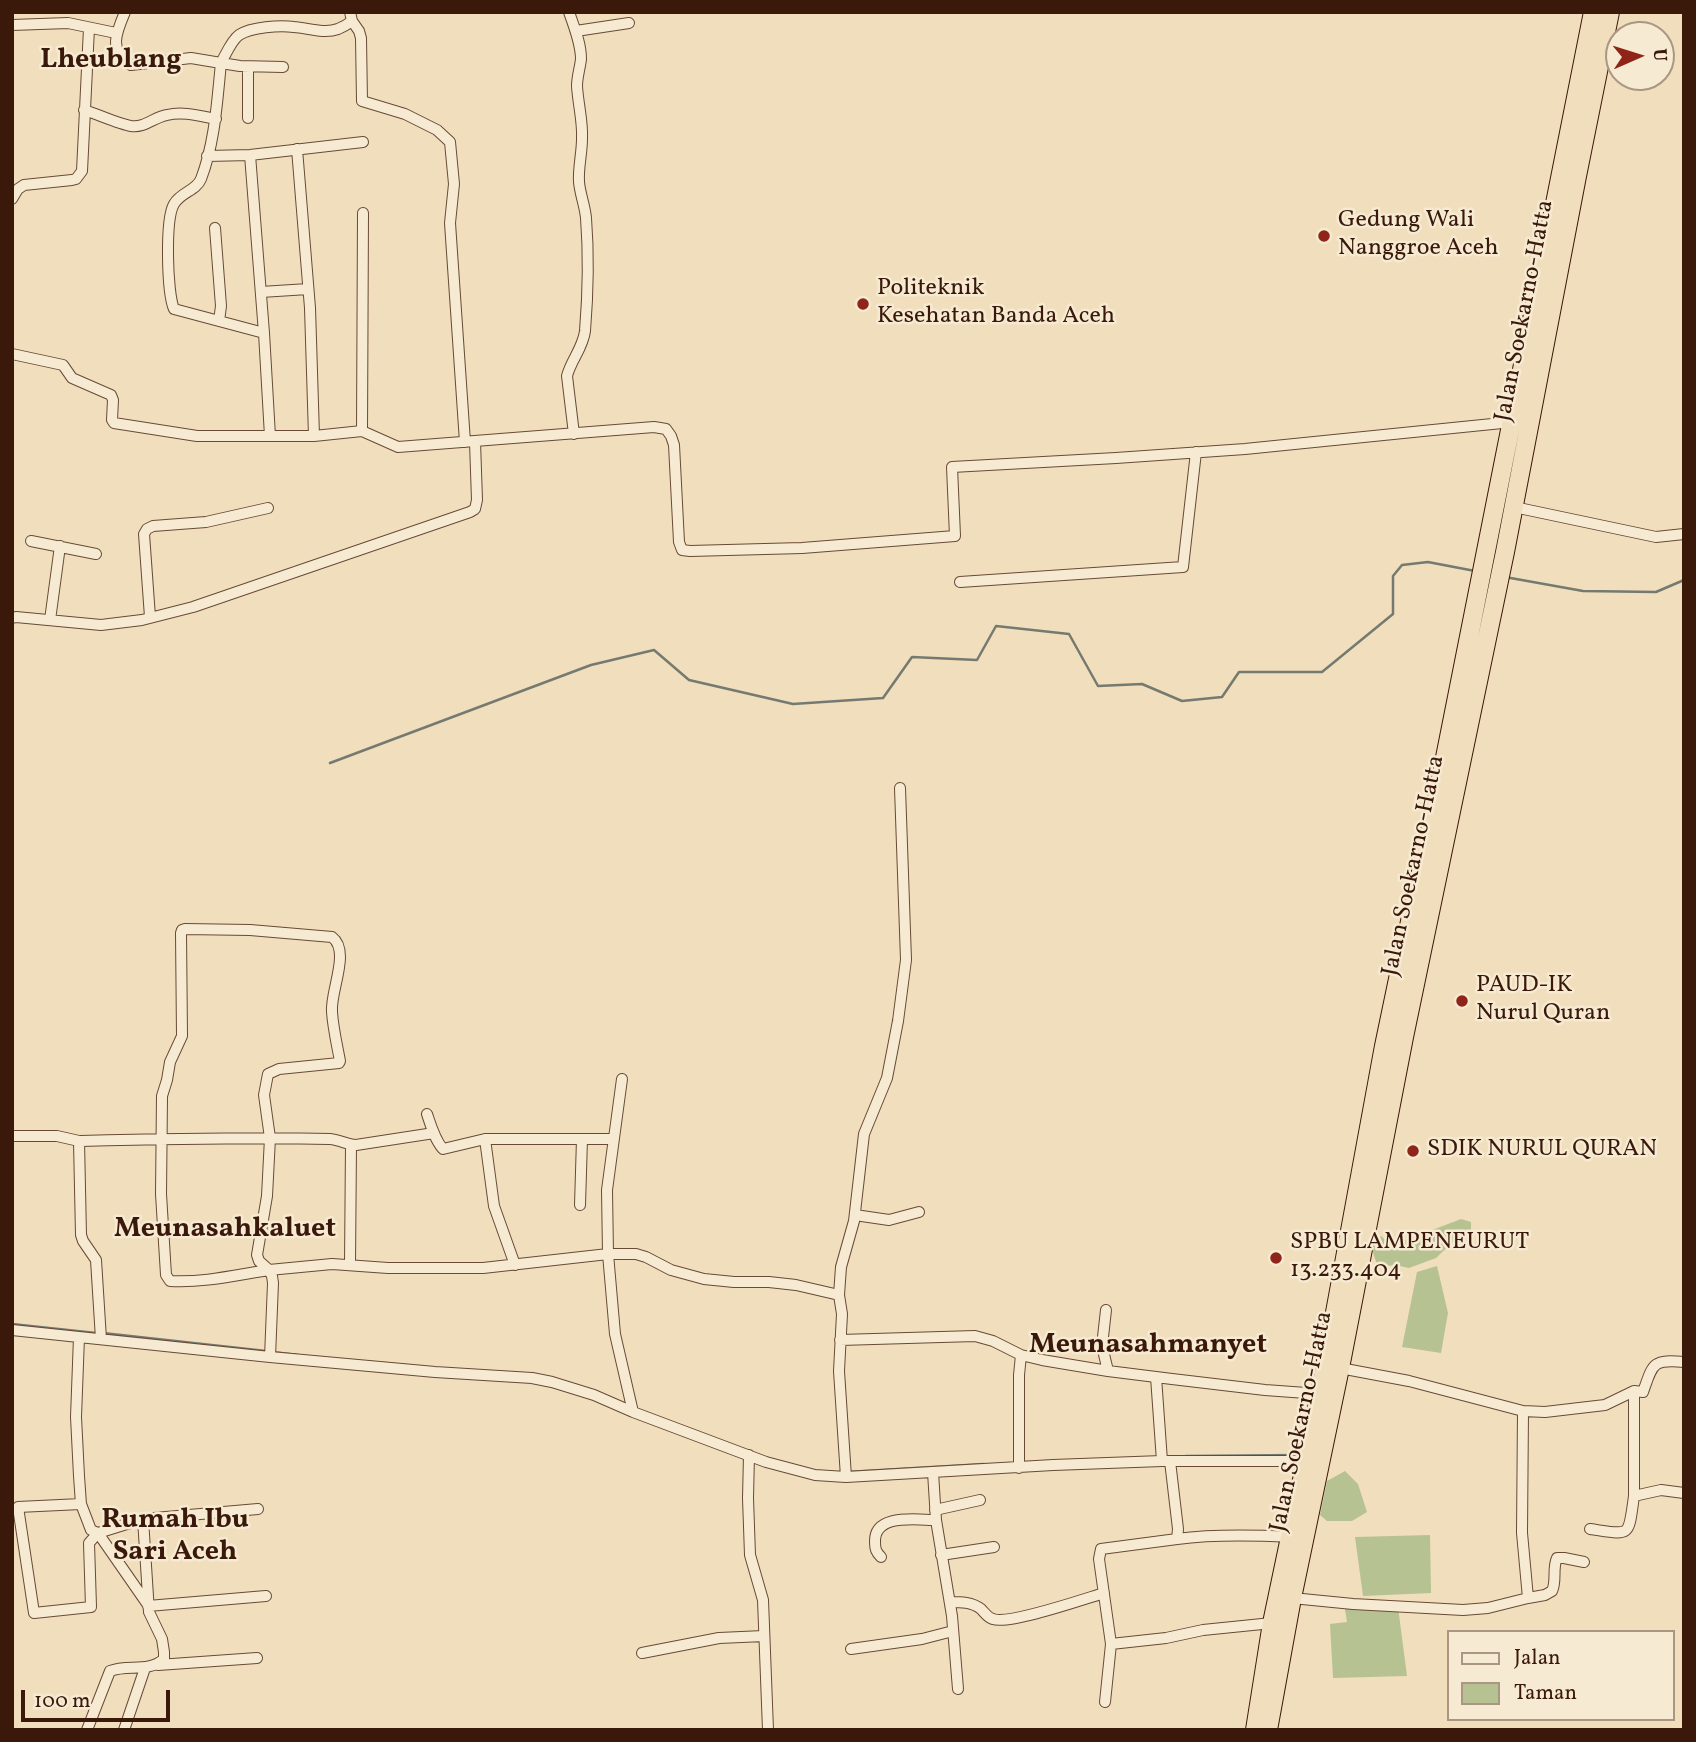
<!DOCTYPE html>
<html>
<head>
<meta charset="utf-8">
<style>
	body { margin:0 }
	#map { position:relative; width:1696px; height:1742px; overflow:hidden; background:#f1debc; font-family:Vollkorn,serif }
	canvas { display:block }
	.frame { position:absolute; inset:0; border:14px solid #3a190a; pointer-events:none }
	.legend { position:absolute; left:1447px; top:1630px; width:228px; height:91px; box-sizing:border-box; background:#f6ead3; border:2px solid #ab9683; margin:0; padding:9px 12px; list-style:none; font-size:21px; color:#3a190a }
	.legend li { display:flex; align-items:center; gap:14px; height:35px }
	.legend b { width:35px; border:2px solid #ab9683 }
	.north { position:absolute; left:1605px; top:21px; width:70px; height:70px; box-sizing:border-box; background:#f6ead3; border:2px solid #ab9683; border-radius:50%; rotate:87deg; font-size:19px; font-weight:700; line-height:28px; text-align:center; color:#3a190a }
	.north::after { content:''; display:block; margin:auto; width:24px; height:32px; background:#8f2418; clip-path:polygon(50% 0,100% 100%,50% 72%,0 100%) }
	.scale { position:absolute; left:21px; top:1690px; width:149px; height:32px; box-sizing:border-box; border:4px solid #3a190a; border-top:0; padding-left:9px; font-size:21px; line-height:24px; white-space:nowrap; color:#3a190a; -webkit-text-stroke:5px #f6ead3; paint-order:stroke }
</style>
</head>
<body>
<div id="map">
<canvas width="1696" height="1742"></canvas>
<div class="frame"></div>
<ul class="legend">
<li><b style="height:9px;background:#f6ead3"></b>Jalan</li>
<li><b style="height:19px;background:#b7c292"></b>Taman</li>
</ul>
<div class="north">U</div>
<div class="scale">100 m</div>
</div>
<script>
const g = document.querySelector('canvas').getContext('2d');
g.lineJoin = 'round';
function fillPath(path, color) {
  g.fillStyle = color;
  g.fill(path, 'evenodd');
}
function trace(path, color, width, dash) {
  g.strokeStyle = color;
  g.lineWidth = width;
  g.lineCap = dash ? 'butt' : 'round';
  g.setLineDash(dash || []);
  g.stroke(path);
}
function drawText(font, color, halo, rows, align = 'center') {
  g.font = font + ' Vollkorn,serif';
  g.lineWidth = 5;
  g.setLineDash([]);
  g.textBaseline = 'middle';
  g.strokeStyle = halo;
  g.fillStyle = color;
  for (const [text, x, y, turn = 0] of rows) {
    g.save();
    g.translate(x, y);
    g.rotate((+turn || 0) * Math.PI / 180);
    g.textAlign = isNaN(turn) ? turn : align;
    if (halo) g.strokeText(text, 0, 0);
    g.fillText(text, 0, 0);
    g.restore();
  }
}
fillPath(new Path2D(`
	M 1461,1219 L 1471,1222 L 1471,1235 L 1460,1235 L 1436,1258 L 1409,1268 L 1395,1265 L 1378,1267 C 1373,1252 1369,1248 1381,1236 L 1396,1250 L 1401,1242 Z
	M 1437,1266 L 1448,1313 L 1441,1353 L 1402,1347 L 1417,1272 Z
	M 1345,1471 L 1358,1484 L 1367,1512 L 1352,1521 L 1327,1521 L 1320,1515 L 1327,1481 Z
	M 1430,1535 L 1431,1593 L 1363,1596 L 1355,1537 Z
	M 1344,1603 L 1398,1607 L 1407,1676 L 1333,1678 L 1330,1624 L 1347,1622 Z`), '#b7c292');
trace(new Path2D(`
	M 1505,577 L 1583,591 L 1656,592 L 1684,580
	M 330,763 L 591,665 L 654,650 L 689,680 L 793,704 L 883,698 L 912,657 L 977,660 L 996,626 L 1069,634 L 1098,686 L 1142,684 L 1182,701 L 1222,697 L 1239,672 L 1322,672 L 1393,614 L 1393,576 L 1402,565 L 1428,562 L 1475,571
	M 12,1324 L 96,1333
	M 103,1333 L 266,1351
	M 273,1352 L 298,1355
	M 1186,1456 L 1298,1455
	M 847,1472 L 984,1464`), '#757a71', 2.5);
const minor = new Path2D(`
	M 125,12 C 116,33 108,51 131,65 L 191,58 L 221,63 C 226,54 231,41 239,35 C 251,27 280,25 294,27 C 308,28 324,34 338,29 C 343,27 348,24 352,21 L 350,12
	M 569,12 C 574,27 581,43 581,59 C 580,68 577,77 577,86 C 578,104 583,121 582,139 C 582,153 578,168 579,182 C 580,194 585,206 586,218 C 589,256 588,294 585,331 C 583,348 571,360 567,376 L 574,434
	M 352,21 L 359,31 L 361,38 L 362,101 L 405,114 L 437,130 L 450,142 L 454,184 L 450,223 L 465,442
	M 12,25 L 68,23 L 116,33
	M 576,31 L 629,23
	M 248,67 L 248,118
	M 84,110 C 97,114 119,124 131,126 C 145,128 154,117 167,115 C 183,111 200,116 216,119
	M 297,149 L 310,308 L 314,436
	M 250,155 L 264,333 L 270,436
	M 207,156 L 250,155 L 363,142
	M 12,199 L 18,189 L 24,185 L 72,180 L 76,179 L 82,171 L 89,28
	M 215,228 L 221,306 L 219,321
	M 261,292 L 308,289
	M 264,333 L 174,309 C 167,293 165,219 174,204 C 181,192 196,191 201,179 C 215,142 217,102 221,63 L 240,66 L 283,67
	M 12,354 L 63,365 L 72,378 L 111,395 L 113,400 L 112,420 L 114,423 L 197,436 L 314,436 L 362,431 L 398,447 L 654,427 L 666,429 L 671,436 L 674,445 L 679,542 L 682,550 L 690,551 L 802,548 L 955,536 L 952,467 L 1116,458 L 1245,449 L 1512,422
	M 362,431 L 363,213
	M 1514,507 L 1656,537 L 1684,534
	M 31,541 L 96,554
	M 960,582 L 1183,567 L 1196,452
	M 150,617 L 144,534 L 147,529 L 153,526 L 206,522 L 268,508
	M 12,618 L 16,617 L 101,625 L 142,620 L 193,607 L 470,512 L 475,509 L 477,500 L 475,442
	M 50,620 L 60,546
	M 622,1079 L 607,1190 L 608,1254 L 615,1334 L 633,1412
	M 427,1114 C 431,1126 435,1140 443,1149 L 485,1139
	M 12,1136 L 57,1136 L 79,1141
	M 580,1205 L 582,1139
	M 855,1215 L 889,1220 L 919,1212
	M 350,1264 L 351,1145
	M 515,1265 L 494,1206 L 485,1139 L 614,1139
	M 1106,1310 L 1102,1346 L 1108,1371
	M 12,1330 L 270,1357 L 435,1372 L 532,1378 L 552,1382 L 594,1395 L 633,1412 L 766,1462 L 815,1475 L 846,1477 L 1053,1465 L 1162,1461 L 1307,1461
	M 79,1337 L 76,1417 L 79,1476 L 81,1504 L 91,1530 L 98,1533 L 143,1519 L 149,1612 L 162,1639 L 164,1652 L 164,1659 C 148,1673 128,1664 110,1671 L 87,1730
	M 101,1339 L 96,1260 L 83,1241 L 81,1235 L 79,1141 C 163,1139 246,1137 330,1139 C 341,1140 347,1145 356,1145 L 434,1133
	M 840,1340 L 975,1336 L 993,1341 L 1021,1355 L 1042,1360 L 1108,1371 L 1172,1379 L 1265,1390 L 1320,1394
	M 270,1357 L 273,1283 L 272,1276 L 269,1270 C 236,1275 203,1283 170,1281 L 166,1275 L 161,1194 L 162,1096 L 167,1080 L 170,1062 L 182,1036 L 181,933 L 182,930 L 185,929 L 250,930 L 332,937 C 351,951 330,991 332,1012 C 333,1028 337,1045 340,1061 L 339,1063 L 279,1069 L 268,1074 L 264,1095 L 270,1138 L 267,1196 L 257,1255 L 259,1261 L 269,1270 L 332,1264 L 388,1268 L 483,1268 L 608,1254 L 636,1254 L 646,1257 L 671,1270 L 704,1279 L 734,1282 L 769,1282 L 796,1285 L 839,1295
	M 1340,1368 L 1409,1381 L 1523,1411 L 1545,1412 L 1605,1405 L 1634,1391 L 1643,1392 C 1653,1364 1652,1359 1684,1362
	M 1156,1377 L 1162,1461
	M 1634,1391 L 1634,1496
	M 749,1455 L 748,1498 L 750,1555 L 763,1600 L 768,1730
	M 1170,1461 L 1178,1529 L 1177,1539 C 1215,1534 1252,1535 1290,1537
	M 1019,1468 L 1019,1375 L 1021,1355
	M 933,1472 L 936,1520 L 952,1616 L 958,1689
	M 846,1477 L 839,1371 L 842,1314 L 839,1295 L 841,1267 L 854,1221 L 864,1134 L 887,1078 L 898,1021 L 906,960 L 900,788
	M 81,1504 L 18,1507 L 34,1613 L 91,1607 L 89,1543 L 98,1533 L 148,1605
	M 935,1510 L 980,1500
	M 143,1519 L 258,1509
	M 1590,1529 C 1632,1535 1628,1538 1634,1496 L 1661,1490 L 1684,1493
	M 941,1555 L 994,1547
	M 881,1557 C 876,1552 875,1549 875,1542 C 874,1513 916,1520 936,1520
	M 1292,1598 L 1353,1604 L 1463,1610 L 1488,1608 L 1528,1598 L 1522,1533 L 1523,1411
	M 1528,1598 L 1545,1595 L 1552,1591 C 1557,1581 1552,1568 1557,1558 L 1564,1558 L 1584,1562
	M 950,1602 C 961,1602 972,1602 981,1609 C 985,1613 988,1618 993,1619 C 1009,1625 1084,1599 1104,1593
	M 148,1606 L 266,1596
	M 1111,1644 L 1166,1638 L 1203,1630 L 1272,1623
	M 851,1649 L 922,1639 L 953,1631
	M 642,1653 L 719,1638 L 764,1636
	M 158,1665 L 257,1658
	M 1105,1702 L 1111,1644 L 1099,1559 L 1101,1549 L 1177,1539
	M 124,1730 L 145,1668`);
const trunk = new Path2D(`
	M 1255,1730 L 1272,1623 L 1320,1394 L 1384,1046 L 1413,907 L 1434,813 L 1593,12
	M 1268,1730 L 1292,1598 L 1340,1368 L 1404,1037 L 1505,552 L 1577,176 L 1610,12`);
trace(minor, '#684a36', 12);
trace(trunk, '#3a190a', 20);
trace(minor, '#f6ead3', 10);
trace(trunk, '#f1debc', 18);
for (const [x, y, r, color] of [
	[1324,236,7,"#8f2418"],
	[863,304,7,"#8f2418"],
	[1462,1001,7,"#8f2418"],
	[1413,1151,7,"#8f2418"],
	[1276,1258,7,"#8f2418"]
]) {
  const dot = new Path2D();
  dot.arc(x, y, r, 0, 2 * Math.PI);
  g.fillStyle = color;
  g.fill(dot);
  trace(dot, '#f6ead3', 2.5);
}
drawText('24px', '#3a190a', '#f6ead3', [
	["Gedung Wali",1338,222],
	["Nanggroe Aceh",1338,250],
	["Politeknik",877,290],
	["Kesehatan Banda Aceh",877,318],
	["PAUD-IK",1476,987],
	["Nurul Quran",1476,1015],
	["SDIK NURUL QURAN",1427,1151],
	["SPBU LAMPENEURUT",1290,1244],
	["13.233.404",1290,1272]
], 'left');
drawText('24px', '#3a190a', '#f6ead3', [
	["Jalan Soekarno-Hatta",1526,311,-79],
	["Jalan Soekarno-Hatta",1415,866,-78],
	["Jalan Soekarno-Hatta",1303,1422,-78]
]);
drawText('bold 28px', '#3a190a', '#f6ead3', [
	["Lheublang",111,62],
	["Meunasahkaluet",225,1231],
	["Meunasahmanyet",1148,1347],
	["Rumah Ibu",175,1522],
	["Sari Aceh",175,1554]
]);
</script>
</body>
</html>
